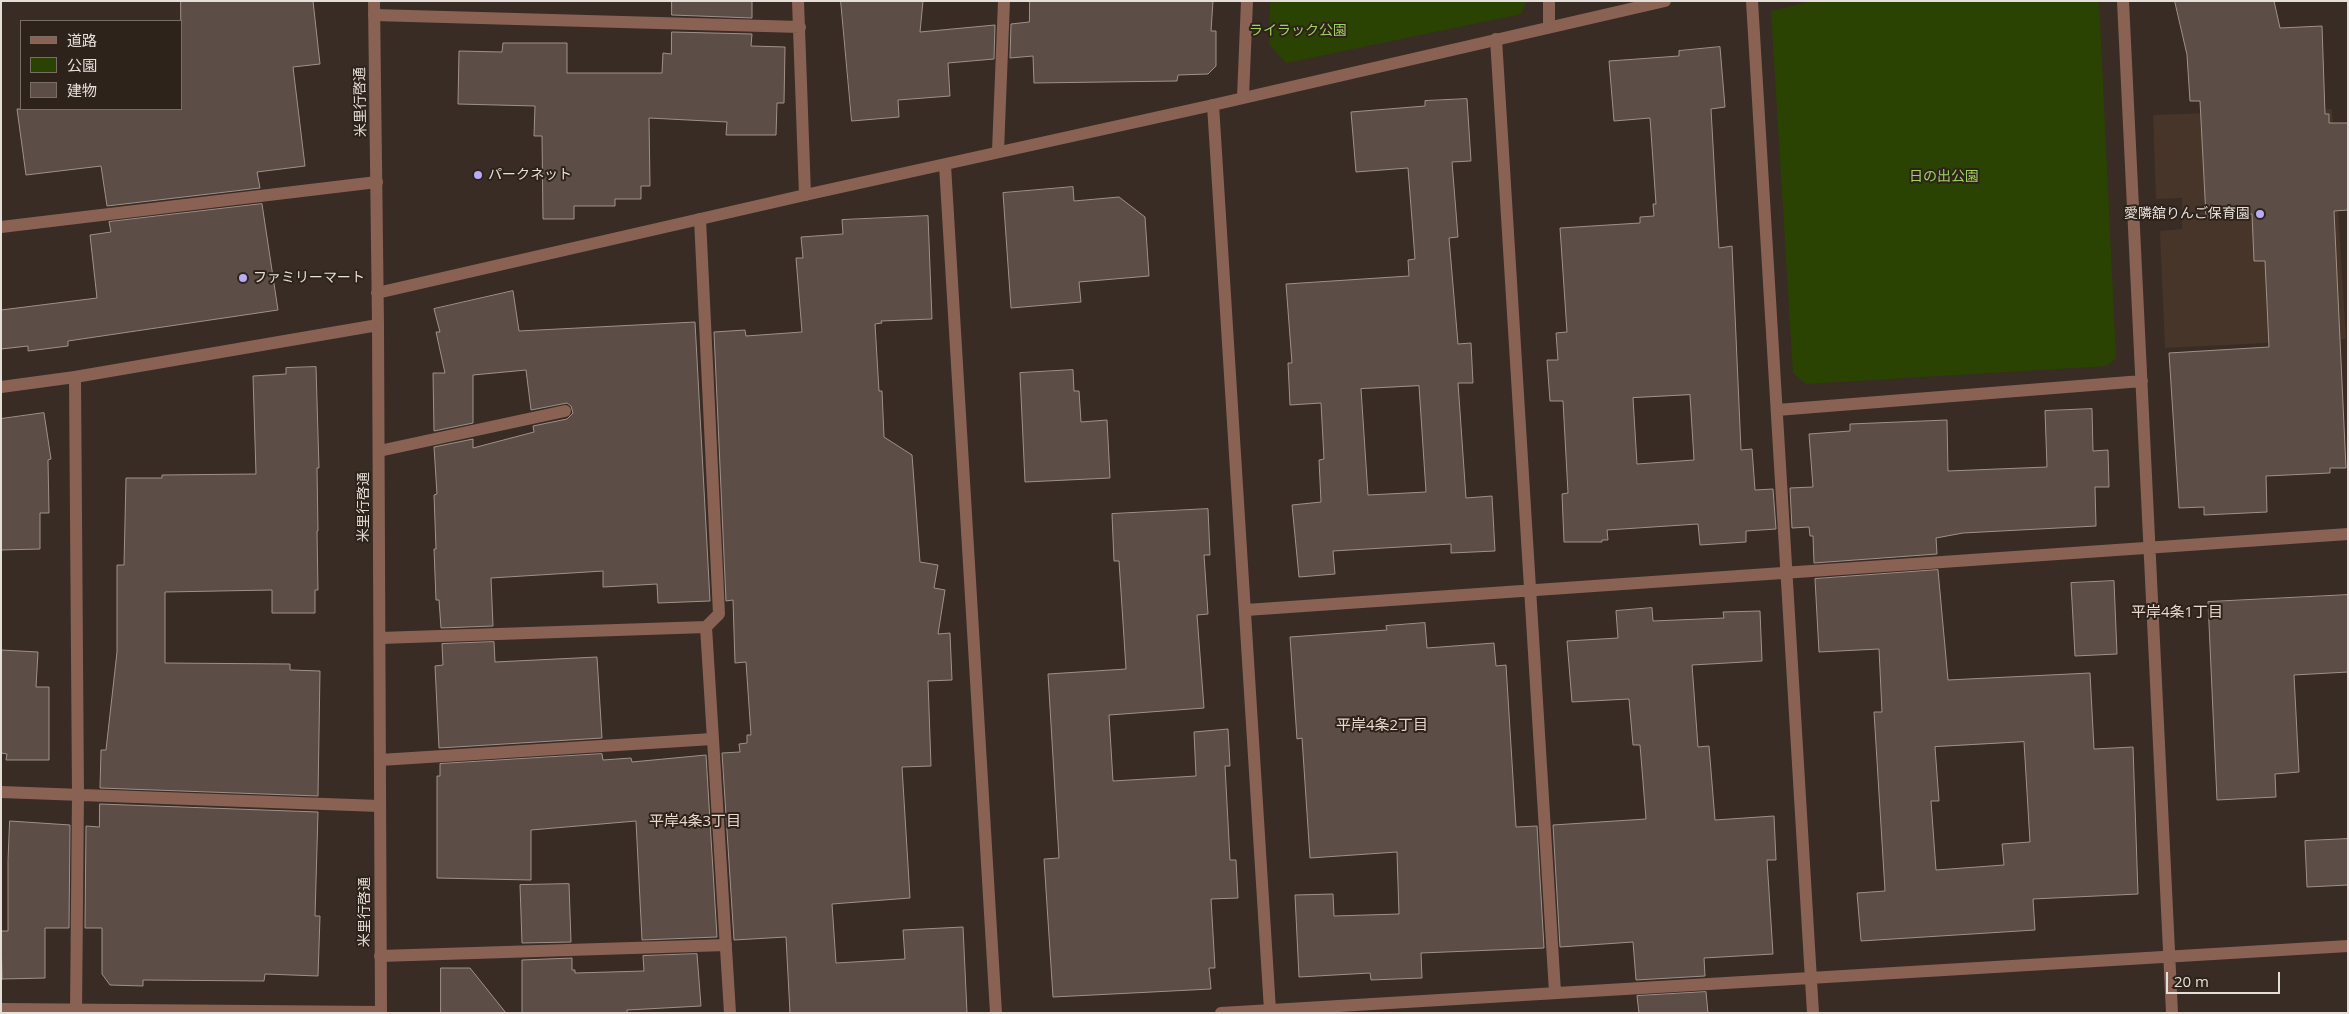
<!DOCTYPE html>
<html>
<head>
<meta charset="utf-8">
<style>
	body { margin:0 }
	#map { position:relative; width:2349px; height:1014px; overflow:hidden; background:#392c25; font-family:"Open Sans","Noto Sans JP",sans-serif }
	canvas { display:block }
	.frame { position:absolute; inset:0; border:2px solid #e6ded9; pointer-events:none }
	.legend { position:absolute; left:20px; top:20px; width:162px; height:90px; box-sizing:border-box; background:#2e231b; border:1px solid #786e67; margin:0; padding:6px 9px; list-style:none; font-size:15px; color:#e6ded9 }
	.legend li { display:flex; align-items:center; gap:10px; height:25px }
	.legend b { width:25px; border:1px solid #786e67 }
	.scale { position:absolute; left:2166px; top:972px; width:114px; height:22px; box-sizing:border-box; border:2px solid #e6ded9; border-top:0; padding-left:6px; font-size:15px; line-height:18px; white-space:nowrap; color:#e6ded9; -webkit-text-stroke:4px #2e231b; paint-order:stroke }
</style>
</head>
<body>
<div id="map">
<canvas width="2349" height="1014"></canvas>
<div class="frame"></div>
<ul class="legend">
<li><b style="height:6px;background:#8a6253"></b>道路</li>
<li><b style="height:14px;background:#2a4302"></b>公園</li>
<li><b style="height:14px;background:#5c4e46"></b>建物</li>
</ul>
<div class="scale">20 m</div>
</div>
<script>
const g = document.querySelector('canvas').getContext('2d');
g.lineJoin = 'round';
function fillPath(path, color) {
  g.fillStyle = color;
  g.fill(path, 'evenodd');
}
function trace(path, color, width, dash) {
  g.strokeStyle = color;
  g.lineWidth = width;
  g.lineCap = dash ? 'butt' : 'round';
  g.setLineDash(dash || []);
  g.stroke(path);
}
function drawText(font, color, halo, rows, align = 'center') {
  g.font = font + ' "Open Sans","Noto Sans JP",sans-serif';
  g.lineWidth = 4;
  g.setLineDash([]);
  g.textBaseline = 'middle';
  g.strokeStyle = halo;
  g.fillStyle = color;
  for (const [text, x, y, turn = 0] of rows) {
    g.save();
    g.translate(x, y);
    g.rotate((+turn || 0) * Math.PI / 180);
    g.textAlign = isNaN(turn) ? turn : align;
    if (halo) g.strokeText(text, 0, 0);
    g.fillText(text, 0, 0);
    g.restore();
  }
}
fillPath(new Path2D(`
	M 2332,109 L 2346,339 L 2165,348 L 2160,231 L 2182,229 L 2182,198 L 2156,199 L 2153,115 Z`), '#473529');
fillPath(new Path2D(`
	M 1270,1 L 1527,1 L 1521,14 L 1286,63 L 1269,44 Z
	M 1813,1 L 2099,1 L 2116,358 L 2107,366 L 1806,384 L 1793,373 L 1771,11 Z`), '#2a4302');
const building = new Path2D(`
	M 181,1 L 313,1 L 320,64 L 293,67 L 305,166 L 257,172 L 260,188 L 107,206 L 101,166 L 26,175 L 17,109 L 181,109 Z
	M 672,1 L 752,1 L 752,18 L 672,15 Z
	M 841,1 L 923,1 L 920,32 L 995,25 L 994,59 L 948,63 L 950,96 L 898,100 L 899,117 L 852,121 Z
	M 1030,1 L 1213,1 L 1211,31 L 1216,31 L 1216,66 L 1208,74 L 1178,75 L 1177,81 L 1034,83 L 1033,56 L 1010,58 L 1011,24 L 1029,22 Z
	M 2175,1 L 2274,1 L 2280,28 L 2322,26 L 2325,114 L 2329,114 L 2329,123 L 2348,123 L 2348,210 L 2334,211 L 2346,468 L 2330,468 L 2330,473 L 2266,476 L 2267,512 L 2204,515 L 2204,507 L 2179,508 L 2169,353 L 2269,347 L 2265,261 L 2254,261 L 2252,214 L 2206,217 L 2200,101 L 2190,101 L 2187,55 Z
	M 672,32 L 752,34 L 751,46 L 785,47 L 784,103 L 777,103 L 776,135 L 726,135 L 727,122 L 649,118 L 650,186 L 641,186 L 641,199 L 615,199 L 615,206 L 574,206 L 574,219 L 543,219 L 542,136 L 534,136 L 535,106 L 458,104 L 459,51 L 502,52 L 503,43 L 567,43 L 567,73 L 662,73 L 663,53 L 671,54 Z
	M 1720,47 L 1725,107 L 1711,109 L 1715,181 L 1719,248 L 1732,246 L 1741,450 L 1752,449 L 1755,490 L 1773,489 L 1776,529 L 1746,531 L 1746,542 L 1700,545 L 1698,524 L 1607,530 L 1608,540 L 1602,540 L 1602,542 L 1564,542 L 1562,494 L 1568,493 L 1563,401 L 1550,401 L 1547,360 L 1558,360 L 1556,333 L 1567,332 L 1560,228 L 1640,223 L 1640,217 L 1654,216 L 1653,204 L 1656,204 L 1650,118 L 1614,121 L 1609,61 L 1679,56 L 1679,51 ZM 1690,395 L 1694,460 L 1637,464 L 1633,398 Z
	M 1467,99 L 1471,161 L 1452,162 L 1458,237 L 1449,238 L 1458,344 L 1471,343 L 1473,383 L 1458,383 L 1466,498 L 1492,496 L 1495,551 L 1451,553 L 1451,544 L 1333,551 L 1335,574 L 1299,577 L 1292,505 L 1321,502 L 1319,460 L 1324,459 L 1321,403 L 1290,405 L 1288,363 L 1292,363 L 1286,284 L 1409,276 L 1408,260 L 1415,259 L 1408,168 L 1356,172 L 1351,112 L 1425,106 L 1425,101 ZM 1419,386 L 1426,492 L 1368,495 L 1361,389 Z
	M 1073,187 L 1074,201 L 1119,197 L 1145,217 L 1149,276 L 1079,282 L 1081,302 L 1011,308 L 1003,193 Z
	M 262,204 L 278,310 L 68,341 L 68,346 L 28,351 L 28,346 L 1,349 L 1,310 L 97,298 L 90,235 L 111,232 L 109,222 Z
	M 928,216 L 932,319 L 881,321 L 882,323 L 875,324 L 879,391 L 882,391 L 884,437 L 912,455 L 920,562 L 938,565 L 934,588 L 945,590 L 938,634 L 950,633 L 952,680 L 928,681 L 931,766 L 902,767 L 910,898 L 832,904 L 836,963 L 905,959 L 903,930 L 963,927 L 967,1013 L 790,1013 L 786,937 L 734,940 L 722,753 L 740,752 L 739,744 L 747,743 L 747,735 L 751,735 L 746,662 L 735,663 L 733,600 L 726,601 L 714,332 L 745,330 L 746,336 L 802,332 L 796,258 L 803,258 L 801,237 L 843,234 L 842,220 Z
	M 513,291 L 519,331 L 695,322 L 710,601 L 658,603 L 657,584 L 603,587 L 603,571 L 491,578 L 493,626 L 441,628 L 439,600 L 436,600 L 434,549 L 436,549 L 434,495 L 437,494 L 434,447 L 473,439 L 473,448 L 534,432 L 533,426 L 567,419 L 573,413 L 571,406 L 567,403 L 531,410 L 526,370 L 473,375 L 473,423 L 434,431 L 433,373 L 445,373 L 436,332 L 440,332 L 434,309 Z
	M 316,367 L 319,468 L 317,468 L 318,531 L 317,531 L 318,590 L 315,590 L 315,613 L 272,613 L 272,590 L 165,592 L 165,663 L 290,664 L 290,670 L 320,671 L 318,796 L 100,788 L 101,750 L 106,750 L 117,652 L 117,565 L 124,565 L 126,478 L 162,478 L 162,475 L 256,474 L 253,376 L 286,374 L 286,368 Z
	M 1073,370 L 1074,391 L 1079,391 L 1081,422 L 1107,420 L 1110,478 L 1025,482 L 1020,373 Z
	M 2092,409 L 2093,451 L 2108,450 L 2109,487 L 2095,487 L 2096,526 L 1963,533 L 1936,538 L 1937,554 L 1814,563 L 1813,536 L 1810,536 L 1809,527 L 1792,528 L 1790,488 L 1813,487 L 1809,434 L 1850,431 L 1850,424 L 1947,420 L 1948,471 L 2047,467 L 2045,411 Z
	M 44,413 L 51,459 L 48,460 L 49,513 L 40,513 L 40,549 L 1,550 L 1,419 Z
	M 1208,509 L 1210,555 L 1204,555 L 1208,614 L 1197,615 L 1204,708 L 1109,715 L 1113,781 L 1196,776 L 1194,732 L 1228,729 L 1230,766 L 1225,766 L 1230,860 L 1236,860 L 1238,898 L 1211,899 L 1215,968 L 1209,968 L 1211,989 L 1053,997 L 1044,859 L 1059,858 L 1048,674 L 1126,669 L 1119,561 L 1114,561 L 1112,514 Z
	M 1938,570 L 1948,680 L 2090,673 L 2094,749 L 2133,747 L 2138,894 L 2033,899 L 2035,930 L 1861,941 L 1857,893 L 1885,891 L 1874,712 L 1882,712 L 1879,649 L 1819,652 L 1815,579 ZM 2024,742 L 2030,842 L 2002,844 L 2004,865 L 1936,870 L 1931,801 L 1939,801 L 1935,747 Z
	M 2114,581 L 2117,654 L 2075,656 L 2071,583 Z
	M 2348,595 L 2348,672 L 2294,675 L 2299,772 L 2275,774 L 2276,797 L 2217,800 L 2208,602 Z
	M 1652,608 L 1653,621 L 1724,618 L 1723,612 L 1760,611 L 1762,661 L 1692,665 L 1698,747 L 1709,746 L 1715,820 L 1774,816 L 1776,860 L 1767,860 L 1773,954 L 1704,958 L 1705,976 L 1636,980 L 1633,942 L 1560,947 L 1553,825 L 1646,819 L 1640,745 L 1633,745 L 1629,699 L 1572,702 L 1567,641 L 1618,638 L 1616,611 Z
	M 1425,623 L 1427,648 L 1494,643 L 1496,666 L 1506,665 L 1516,827 L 1537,826 L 1544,948 L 1421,953 L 1422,978 L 1371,980 L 1370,973 L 1299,977 L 1295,895 L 1333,894 L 1334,916 L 1399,914 L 1397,852 L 1310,858 L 1302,738 L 1297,739 L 1290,637 L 1387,630 L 1386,626 Z
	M 494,642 L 495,662 L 597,657 L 602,738 L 439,748 L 435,666 L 443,665 L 442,644 Z
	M 1,650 L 38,652 L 36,687 L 49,687 L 49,760 L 6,760 L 7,754 L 1,753 Z
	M 602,754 L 603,760 L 631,758 L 632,762 L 706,755 L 717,937 L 642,940 L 636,821 L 531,830 L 531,880 L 437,878 L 437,776 L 440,776 L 440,764 Z
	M 100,804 L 318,812 L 315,916 L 320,916 L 318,976 L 265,974 L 264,981 L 143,980 L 143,986 L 110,985 L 102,974 L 102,928 L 85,928 L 86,826 L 99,827 Z
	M 10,821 L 70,825 L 69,928 L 45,928 L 45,978 L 2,979 L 1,931 L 8,931 L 8,861 Z
	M 2348,839 L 2348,885 L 2307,887 L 2305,841 Z
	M 569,884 L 571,942 L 522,943 L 520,885 Z
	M 697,954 L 701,1006 L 627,1010 L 627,1013 L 522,1013 L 522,960 L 572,958 L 572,970 L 575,970 L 575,973 L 644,971 L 643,956 Z
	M 441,968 L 470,968 L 506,1013 L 441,1013 Z
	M 1706,992 L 1708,1013 L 1639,1013 L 1637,996 Z`);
fillPath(building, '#5c4e46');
trace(building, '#a09188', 1);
trace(new Path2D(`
	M 379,451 L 565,411
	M 380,760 L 712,739
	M 380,956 L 726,945`), '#8a6253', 12);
trace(new Path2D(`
	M 798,1 L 805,195
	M 1752,1 L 1813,1013
	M 2123,1 L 2172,1013
	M 374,15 L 800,27
	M 1549,27 L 1549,1
	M 1496,39 L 1555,992
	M 1243,97 L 1247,1
	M 1213,105 L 1270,1010
	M 998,151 L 1004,1
	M 945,165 L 996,1013
	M 700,219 L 719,614 L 706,627
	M 1,227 L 377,182
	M 75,377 L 78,794 L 76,1013
	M 1777,410 L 2142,381
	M 1246,610 L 2348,534
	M 380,638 L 706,627 L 730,1013
	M 1,792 L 379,806
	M 1,1009 L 381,1012
	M 1221,1013 L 2348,946`), '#8a6253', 12);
trace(new Path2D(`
	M 374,1 L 378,325 L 381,1013
	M 377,293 L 805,195 L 1213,105 L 1665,1
	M 1,387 L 75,377 L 378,325`), '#8a6253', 12);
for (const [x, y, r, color] of [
	[478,175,5,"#b8abf7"],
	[2260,214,5,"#b8abf7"],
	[243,278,5,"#b8abf7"]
]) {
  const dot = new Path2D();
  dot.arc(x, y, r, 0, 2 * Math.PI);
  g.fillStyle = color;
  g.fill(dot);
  trace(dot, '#2e231b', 2);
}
drawText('14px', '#9dd25d', '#2e231b', [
	["ライラック公園",1298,31],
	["日の出公園",1944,177]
]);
drawText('14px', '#e6ded9', '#2e231b', [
	["米里行啓通",361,102,-91],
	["米里行啓通",364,507,-90],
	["米里行啓通",365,912,-90]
]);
drawText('14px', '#e6ded9', '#2e231b', [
	["パークネット",488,175],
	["愛隣舘りんご保育園",2250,214,"right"],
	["ファミリーマート",253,278]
], 'left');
drawText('15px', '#e9d8ce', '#2e231b', [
	["平岸4条1丁目",2177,613],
	["平岸4条2丁目",1382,726],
	["平岸4条3丁目",695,822]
]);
</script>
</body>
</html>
